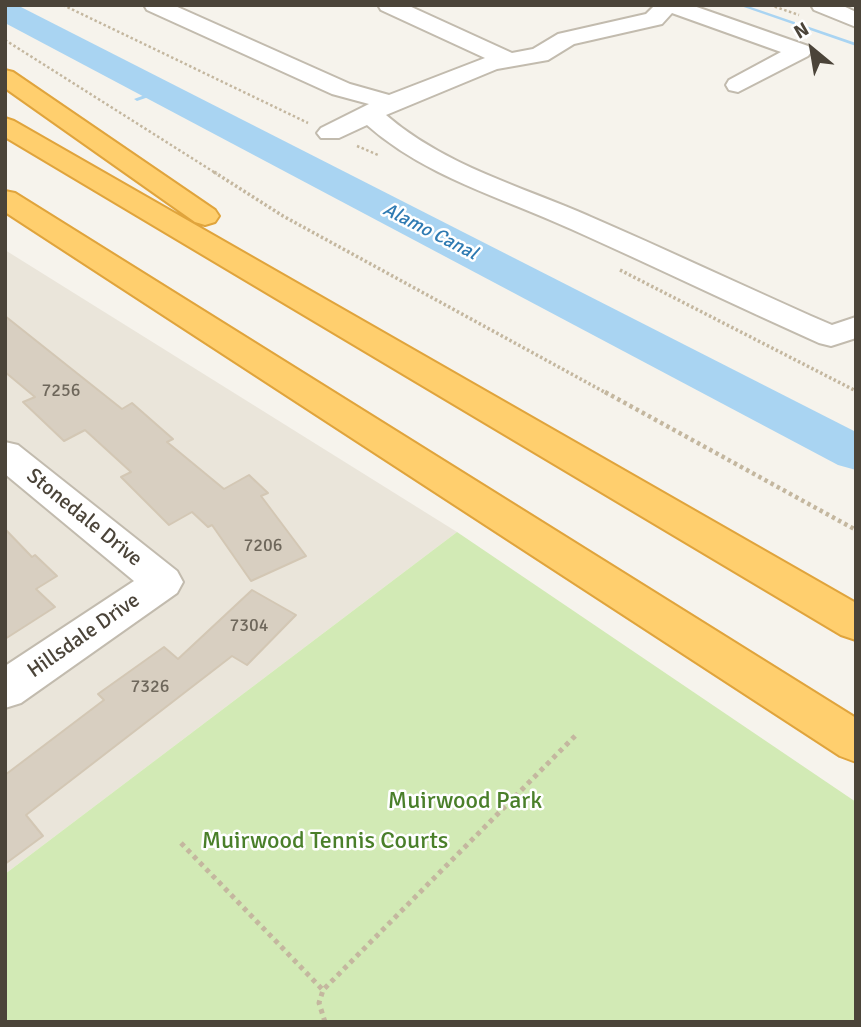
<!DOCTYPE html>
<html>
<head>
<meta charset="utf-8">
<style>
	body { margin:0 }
	#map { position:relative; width:861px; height:1027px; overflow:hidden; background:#f6f3ec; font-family:Signika,sans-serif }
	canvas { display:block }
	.frame { position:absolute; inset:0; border:7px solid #4b4439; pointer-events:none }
	.north { position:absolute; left:777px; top:14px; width:70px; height:70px; -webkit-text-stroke:5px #fff; paint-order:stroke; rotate:330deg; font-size:19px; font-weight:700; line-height:28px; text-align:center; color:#4b4439 }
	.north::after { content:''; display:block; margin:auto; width:24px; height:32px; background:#4b4439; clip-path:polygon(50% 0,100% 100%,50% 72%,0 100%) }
</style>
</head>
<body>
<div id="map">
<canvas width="861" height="1027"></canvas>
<div class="frame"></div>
<div class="north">N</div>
</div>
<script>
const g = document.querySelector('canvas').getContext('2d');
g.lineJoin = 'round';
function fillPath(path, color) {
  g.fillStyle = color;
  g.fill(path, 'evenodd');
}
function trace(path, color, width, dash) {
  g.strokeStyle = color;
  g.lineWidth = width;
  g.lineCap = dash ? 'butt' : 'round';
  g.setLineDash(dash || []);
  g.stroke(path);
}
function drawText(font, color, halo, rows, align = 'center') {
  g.font = font + ' Signika,sans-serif';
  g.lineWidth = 5;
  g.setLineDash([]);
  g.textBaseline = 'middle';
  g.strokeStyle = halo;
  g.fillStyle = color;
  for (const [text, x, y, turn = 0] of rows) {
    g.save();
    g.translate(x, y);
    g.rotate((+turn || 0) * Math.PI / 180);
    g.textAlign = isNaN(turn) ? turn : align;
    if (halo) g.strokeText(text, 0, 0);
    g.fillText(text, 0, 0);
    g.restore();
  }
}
fillPath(new Path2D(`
	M 5,250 L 457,532 L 5,874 Z`), '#eae5da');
fillPath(new Path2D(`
	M 457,532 L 856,802 L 856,1022 L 5,1022 L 5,874 Z`), '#d2eab5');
fillPath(new Path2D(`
	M 738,5 L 745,5 L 856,43 L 856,46 Z
	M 161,89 L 163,90 L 163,92 L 137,101 L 134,99 Z`), '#a9d4f2');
fillPath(new Path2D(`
	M 5,5 L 17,5 L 856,432 L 856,470 L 838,465 L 5,23 Z`), '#a9d4f2');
const building = new Path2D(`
	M 5,316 L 122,409 L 132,403 L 173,439 L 167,442 L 224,489 L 249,475 L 268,493 L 261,496 L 306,556 L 251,581 L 212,525 L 208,527 L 192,512 L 169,525 L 121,477 L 131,472 L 85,430 L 64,441 L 23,402 L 35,397 L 5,372 Z
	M 5,529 L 32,557 L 35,555 L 57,576 L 36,589 L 55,607 L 5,639 Z
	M 252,590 L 296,615 L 247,665 L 232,656 L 26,815 L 43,836 L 5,864 L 5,775 L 104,700 L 98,694 L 164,647 L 178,659 Z`);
fillPath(building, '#d8cfc1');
trace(building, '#d3c7b4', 2);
const minor = new Path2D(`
	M 144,5 L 173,5 L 350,84 L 389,95 L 485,58 L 381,10 L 378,5 L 407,5 L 512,53 L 533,49 L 558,34 L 646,14 L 655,5 L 691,5 L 808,46 L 812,51 L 808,56 L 738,92 L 729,90 L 726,85 L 729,80 L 781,52 L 672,13 L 662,24 L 574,44 L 548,60 L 497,69 L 386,115 C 445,166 521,186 591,217 C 665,249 737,283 811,316 L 832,325 L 856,317 L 856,338 L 831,346 L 819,343 C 736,306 654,266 571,229 C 501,197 426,177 367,125 L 339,138 L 321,138 L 317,133 L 321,128 L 369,104 L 332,94 L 147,10 Z
	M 811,5 L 841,5 L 856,12 L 856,27 L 814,10 Z
	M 5,442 L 18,445 L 177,571 L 183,582 L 177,593 L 21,703 L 5,708 L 5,666 L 134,581 L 5,474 Z`);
const highway = new Path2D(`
	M 5,70 L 13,72 L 215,210 L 219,216 L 215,222 L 205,225 L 195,222 L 5,88 Z
	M 5,118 L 14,121 L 856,603 L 856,640 L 841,635 L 5,137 Z
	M 5,191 L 15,193 L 856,718 L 856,762 L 840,756 L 5,212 Z`);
trace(minor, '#c2bbae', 4);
trace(highway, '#e0a43c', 4);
trace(new Path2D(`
	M 63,5 L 308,123
	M 770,5 L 799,15
	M 5,40 L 217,174
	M 357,146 L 378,155`), '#c4b79f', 2.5, [2.5, 2.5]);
trace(new Path2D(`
	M 214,172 L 283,216 L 608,394
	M 620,270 L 856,391`), '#c4b79f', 3.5, [2.5, 2.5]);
trace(new Path2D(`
	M 605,392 L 856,530`), '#c4b79f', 4.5, [3.5, 3.5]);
trace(new Path2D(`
	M 181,843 L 323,990
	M 325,1022 L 319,1003 L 323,990 L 578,733`), '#c4b79f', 5, [4.5, 4.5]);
fillPath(minor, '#fff');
fillPath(highway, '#ffcf6e');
drawText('18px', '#6e675b', null, [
	["7256",61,391],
	["7206",263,546],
	["7304",249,626],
	["7326",150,687]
]);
drawText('italic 19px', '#2e7ab2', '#fff', [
	["Alamo Canal",430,232,27]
]);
drawText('21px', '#4b4439', '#fff', [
	["Stonedale Drive",84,518,39],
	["Hillsdale Drive",84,636,-35]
]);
drawText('24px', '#4a7f2a', '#fff', [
	["Muirwood Park",465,802],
	["Muirwood Tennis Courts",325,842]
]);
</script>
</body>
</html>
